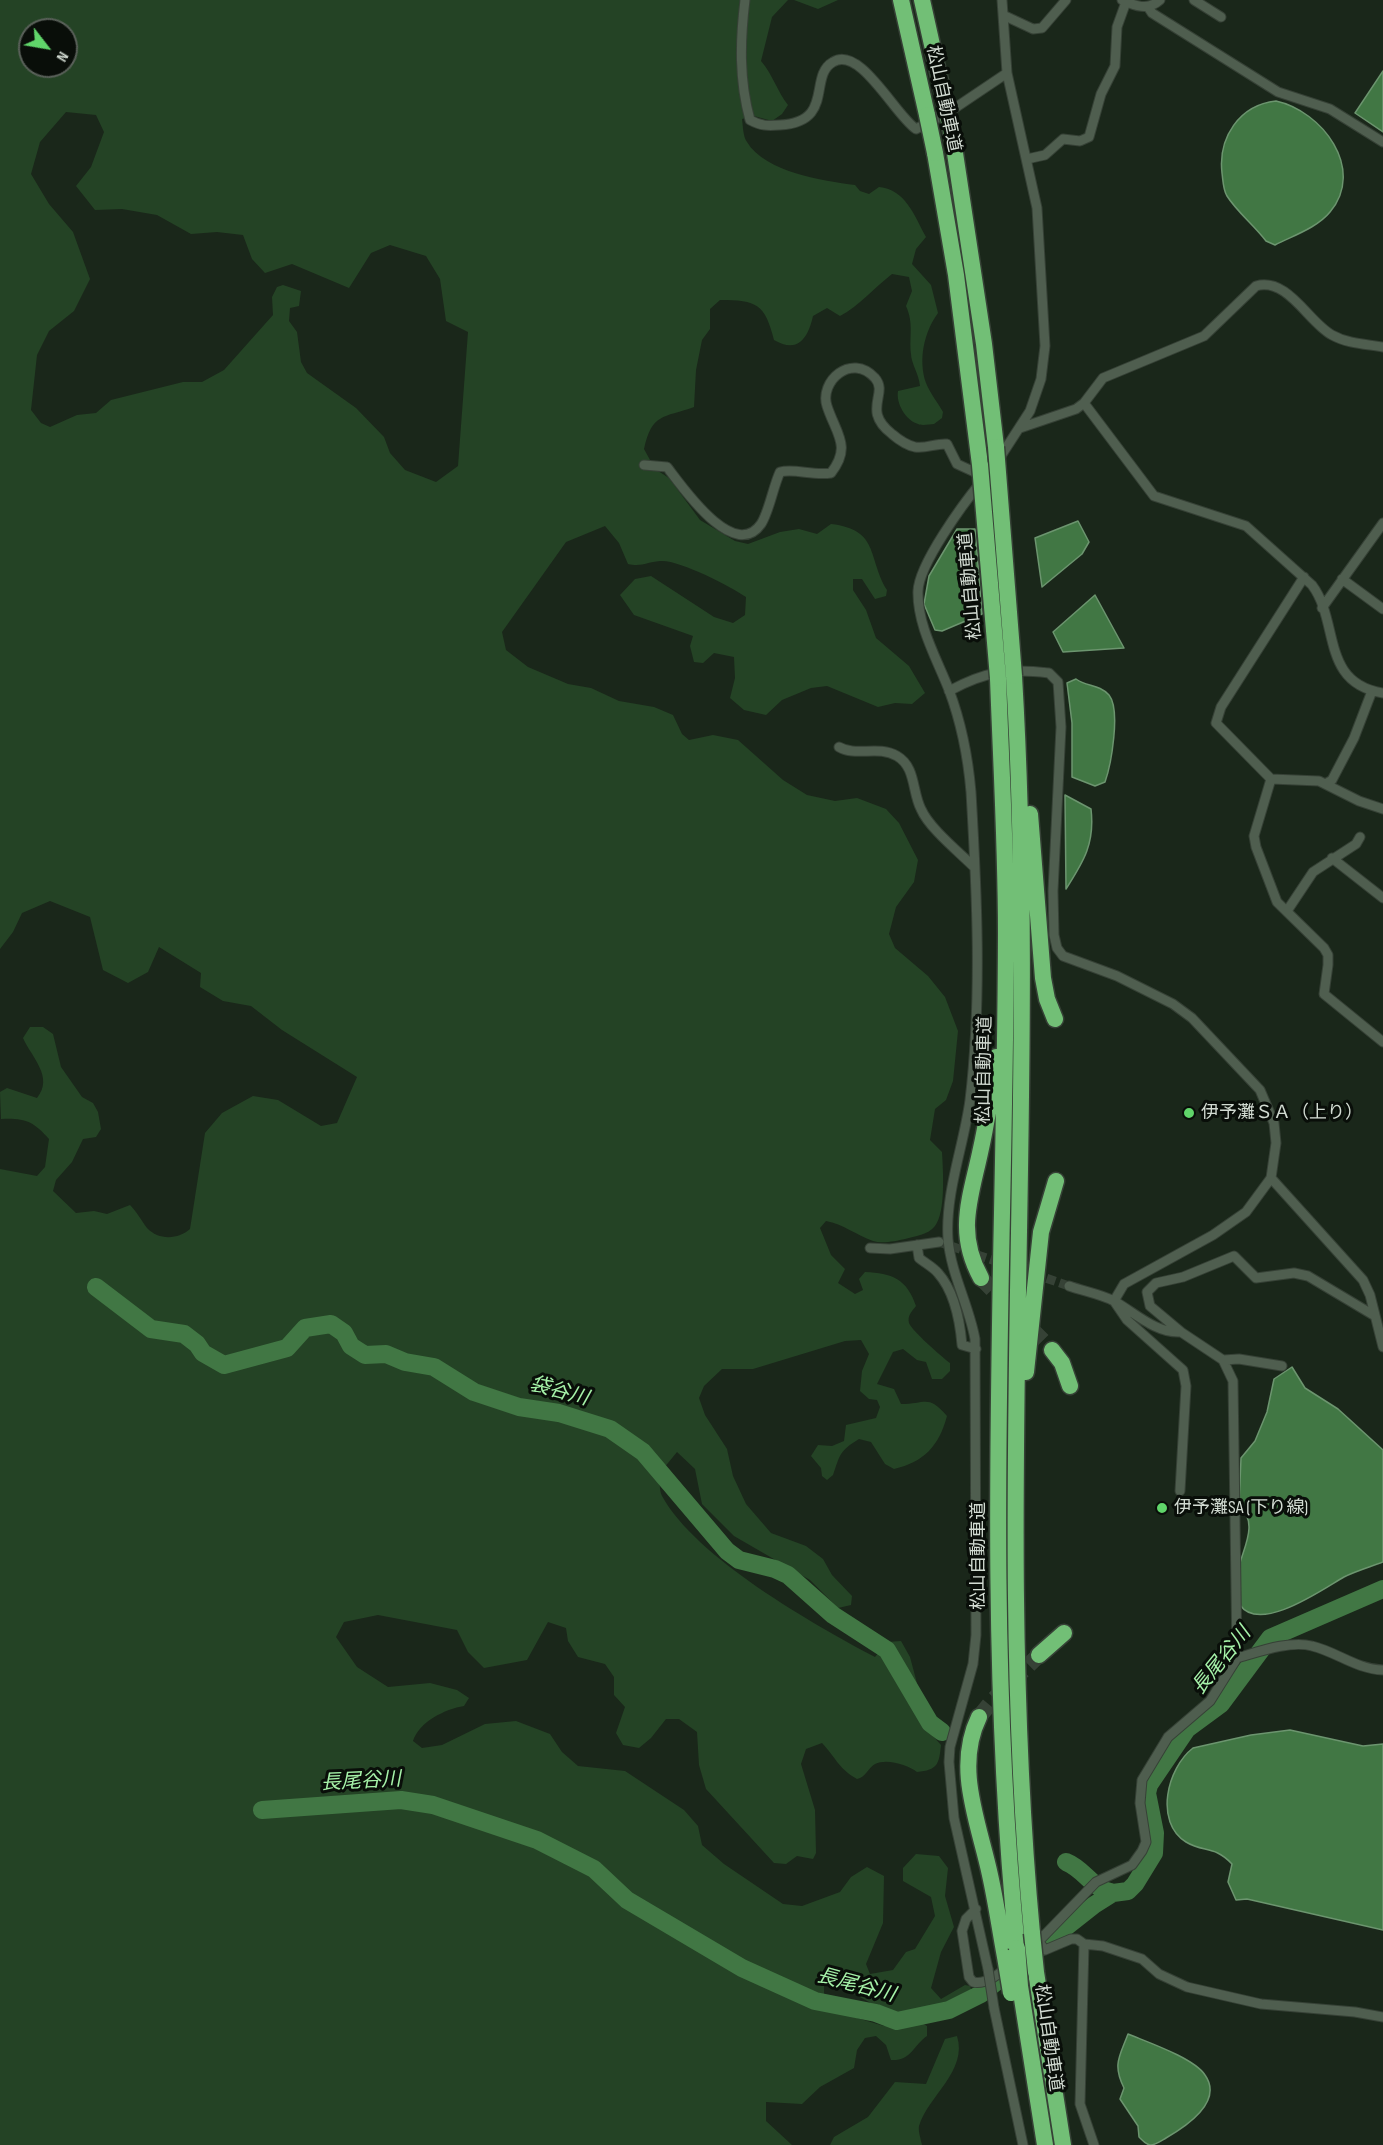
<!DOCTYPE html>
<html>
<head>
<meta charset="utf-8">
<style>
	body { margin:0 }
	#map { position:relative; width:1383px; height:2145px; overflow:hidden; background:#1a271a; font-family:"Sofia Sans Condensed",sans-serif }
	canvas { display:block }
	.north { position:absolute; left:18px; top:18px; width:60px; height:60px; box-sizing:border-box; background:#090e09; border:2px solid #596059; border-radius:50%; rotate:121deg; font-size:16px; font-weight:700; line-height:24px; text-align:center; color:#d2dbd2 }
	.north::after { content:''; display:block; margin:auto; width:21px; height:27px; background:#60d56a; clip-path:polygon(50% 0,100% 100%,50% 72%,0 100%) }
</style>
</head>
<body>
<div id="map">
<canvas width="1383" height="2145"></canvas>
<div class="north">N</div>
</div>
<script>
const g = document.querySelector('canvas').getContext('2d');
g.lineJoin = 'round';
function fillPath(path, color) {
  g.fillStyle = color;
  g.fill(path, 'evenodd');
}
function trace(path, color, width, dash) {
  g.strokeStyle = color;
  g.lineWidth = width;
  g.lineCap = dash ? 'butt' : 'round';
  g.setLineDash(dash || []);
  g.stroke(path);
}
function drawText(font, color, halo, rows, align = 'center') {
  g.font = font + ' "Sofia Sans Condensed","Noto Sans JP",sans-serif';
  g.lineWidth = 6;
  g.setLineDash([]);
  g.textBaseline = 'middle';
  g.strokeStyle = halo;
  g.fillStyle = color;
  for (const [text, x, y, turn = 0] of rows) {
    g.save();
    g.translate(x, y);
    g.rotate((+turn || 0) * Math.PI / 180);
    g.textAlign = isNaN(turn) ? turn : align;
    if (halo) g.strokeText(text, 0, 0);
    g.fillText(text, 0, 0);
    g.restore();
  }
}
fillPath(new Path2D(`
	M 0,0 L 788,0 L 772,17 L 761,61 C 773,75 777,91 788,105 L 782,114 L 772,121 L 754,116 L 742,119 C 743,126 743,137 747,142 C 765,172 823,181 855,185 L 860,191 L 869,194 L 879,187 C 906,190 914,215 926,237 L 916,249 L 912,264 L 931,285 L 938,313 C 924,332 918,360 926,383 C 930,393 938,403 943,412 L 942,418 L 934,424 C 930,424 922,426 918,424 C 905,420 896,403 898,391 L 920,386 C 919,374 911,363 911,354 C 909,336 914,324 906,306 L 912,291 L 909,277 L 892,274 C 874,288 859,306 840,316 L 827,308 L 813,316 C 808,338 798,354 774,340 C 765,304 757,300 720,300 L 710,309 L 710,329 L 702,340 L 696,370 L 694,407 C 663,418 652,413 644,449 L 655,469 L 669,478 L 700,520 L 735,541 L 748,544 L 780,532 L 799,529 L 817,534 L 831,524 C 880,530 867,557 887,590 L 886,596 L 875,599 L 862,579 L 853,579 L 853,590 L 866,610 L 876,638 L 909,666 L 925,693 L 912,704 L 895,703 L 878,707 L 827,686 L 811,688 L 782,700 L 766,715 L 744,710 L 730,698 L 735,678 L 734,657 L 714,653 L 703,663 L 694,662 L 690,646 L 693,636 L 634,615 L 620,595 L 635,579 L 651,576 L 714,617 L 733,623 L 745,615 L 746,597 C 730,586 678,559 660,561 C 647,562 642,567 628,564 L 619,543 L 605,526 L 566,542 L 502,632 L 506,650 L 528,667 L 568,684 L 591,688 L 619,701 L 654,707 L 673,715 L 682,734 L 689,740 L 713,735 L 738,740 L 783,780 L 807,795 L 835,801 L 857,798 L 886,809 L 899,823 L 918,860 L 914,882 L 896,907 L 889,934 L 895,948 L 928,976 L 945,997 L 958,1031 L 953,1081 L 946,1100 L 935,1109 L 930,1140 L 942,1152 C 943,1170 946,1212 935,1226 C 928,1235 915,1236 905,1239 C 896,1241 882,1244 873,1241 C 856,1235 843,1224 826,1221 L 820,1228 L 831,1255 L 845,1269 L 838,1283 L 855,1294 L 863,1290 L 859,1279 L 865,1272 C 892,1273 907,1279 916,1306 C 912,1311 907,1316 909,1323 C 912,1331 942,1357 950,1363 L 950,1371 L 942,1379 L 932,1379 L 926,1362 L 917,1360 L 903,1349 L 893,1352 L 877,1384 L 894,1389 L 901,1404 C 926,1404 928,1394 947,1416 C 939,1446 924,1462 894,1469 L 885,1464 L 871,1442 L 859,1439 C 839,1451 840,1455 833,1475 L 827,1480 L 822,1476 L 821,1468 L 811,1456 L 818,1445 L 832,1446 L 844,1441 L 846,1425 L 876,1418 L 880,1407 L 877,1400 L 869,1399 L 860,1391 L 862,1371 L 869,1354 L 861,1340 L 845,1341 L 753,1369 L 722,1369 L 704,1386 L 699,1398 L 705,1415 L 727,1449 L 733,1476 L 746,1504 L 771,1533 L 806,1546 L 823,1559 L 832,1575 L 852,1596 L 851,1605 L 838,1608 L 810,1580 L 734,1536 L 702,1504 L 695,1469 L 677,1452 L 659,1474 C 660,1480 659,1490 662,1496 C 696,1558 813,1624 875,1657 L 887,1642 L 901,1641 L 910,1657 L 922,1702 L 923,1725 L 941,1745 C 939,1764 938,1770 917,1772 C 908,1765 887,1758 875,1764 C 868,1768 866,1777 857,1779 C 839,1769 836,1758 822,1743 L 806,1749 L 801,1764 L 815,1810 L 816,1853 L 813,1859 L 797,1856 L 786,1864 L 774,1863 L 706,1789 L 699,1765 L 697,1732 L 679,1719 L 666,1719 L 651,1738 L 639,1748 L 623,1745 L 616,1733 L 625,1707 L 614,1695 L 614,1677 L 605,1664 L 578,1657 L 568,1641 L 566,1628 L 548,1622 L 527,1660 L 484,1668 L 468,1652 L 457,1630 L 378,1615 L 344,1622 L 336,1637 L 357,1667 L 388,1687 L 430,1683 L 457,1690 L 469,1698 L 464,1706 C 445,1709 419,1722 413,1741 L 422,1748 L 442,1745 L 485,1724 L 516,1721 L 550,1734 L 562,1752 L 578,1766 L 625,1771 L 684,1810 L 698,1826 L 702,1845 L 724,1864 L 783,1904 L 802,1906 L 840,1892 L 851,1877 L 867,1867 L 884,1876 L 883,1923 L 866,1964 L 870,1974 L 893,1970 L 906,1952 L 915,1949 L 935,1916 L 931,1897 L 903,1881 L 903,1868 L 916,1854 L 939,1856 L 948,1868 L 945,1896 L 954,1927 L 941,1952 L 931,1988 L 941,1999 L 965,1985 L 970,1986 L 973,1994 C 959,2005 920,2019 902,2016 C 882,2013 865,1997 846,1991 L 841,1983 L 832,1981 L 824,1986 L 824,1996 L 835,2002 L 847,2015 L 884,2026 L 918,2021 L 927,2026 L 927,2036 C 913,2046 911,2061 891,2060 L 886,2045 L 876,2036 L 865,2038 L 857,2050 L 854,2068 L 820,2087 L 802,2104 L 766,2102 L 766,2121 L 792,2145 L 0,2145 L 0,1169 L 37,1176 L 45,1167 L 49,1139 C 33,1121 25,1118 1,1119 L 0,1092 L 7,1088 L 37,1098 C 54,1077 32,1058 23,1038 L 30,1027 L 43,1027 L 53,1034 L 61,1067 L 82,1097 L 93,1103 L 98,1112 L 101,1129 L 96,1137 L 83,1139 L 72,1162 L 56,1180 L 53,1191 L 76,1213 L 94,1211 L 107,1214 L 130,1205 C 137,1212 141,1220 147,1228 C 159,1241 179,1239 190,1229 L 205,1133 L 222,1113 L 253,1096 L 278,1100 L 321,1126 L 337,1123 L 357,1077 L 282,1030 L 251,1006 L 223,1001 L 200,987 L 201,973 L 159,947 L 148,972 L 128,983 L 103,970 L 90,917 L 50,901 L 22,913 L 13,932 L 0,949 ZM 30,30 L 66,30 L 66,66 L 30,66 ZM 66,112 L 96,115 L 104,132 L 91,167 L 76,186 L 95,210 L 122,209 L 157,215 L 191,234 L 217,232 L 243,235 L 252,259 L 265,273 L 292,264 L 349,288 L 371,253 L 390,245 L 426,256 L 440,279 L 446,321 L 468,332 L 458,466 L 436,482 L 405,470 L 390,453 L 384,437 L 356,408 L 307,373 L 301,362 L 297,332 L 289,321 L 290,308 L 299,306 L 301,291 L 283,285 L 277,287 L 272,297 L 273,315 L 224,370 L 202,382 L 183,382 L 111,400 L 96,413 L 77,415 L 50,427 L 41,423 L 31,410 L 37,355 L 49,331 L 74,311 L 90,279 L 73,232 L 49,204 L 31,174 L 40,142 Z
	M 794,0 L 838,0 L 818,9 Z
	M 957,2036 C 968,2071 928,2096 919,2126 C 918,2131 921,2140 922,2145 L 830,2145 L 834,2137 L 868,2117 L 895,2082 L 926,2084 L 945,2039 Z`), '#244325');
const water = new Path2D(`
	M 1383,71 L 1383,132 L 1355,113 Z
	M 1276,101 C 1322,111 1366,169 1330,212 C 1317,228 1292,236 1275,245 L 1266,241 C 1254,225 1237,212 1227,196 C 1223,190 1223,180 1222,173 C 1218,138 1239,105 1276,101 Z
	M 1078,521 L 1089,542 L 1082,554 L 1042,587 L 1035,538 Z
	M 957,529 L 975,529 L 982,614 L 942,631 L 935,630 L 924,604 L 929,576 Z
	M 1095,595 L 1124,648 L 1063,652 L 1053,632 Z
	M 1076,679 C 1087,687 1099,684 1109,695 C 1121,710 1111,765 1105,782 L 1095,786 L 1072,777 L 1072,723 L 1067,683 Z
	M 1065,795 L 1091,809 C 1095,843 1084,861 1066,889 Z
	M 1292,1367 L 1305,1388 L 1338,1409 L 1383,1450 L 1383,1562 C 1370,1567 1356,1571 1344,1577 C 1323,1589 1260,1634 1240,1605 C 1240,1592 1237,1575 1240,1563 C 1245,1545 1258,1521 1239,1506 L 1241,1458 L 1255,1441 L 1267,1412 L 1274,1379 Z
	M 1290,1730 L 1363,1746 L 1383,1744 L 1383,1930 L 1247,1899 L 1236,1900 L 1228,1882 L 1232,1864 C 1214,1845 1204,1853 1186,1842 C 1154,1822 1167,1768 1193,1748 L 1251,1735 Z
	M 1128,2034 C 1147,2042 1194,2058 1205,2075 C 1224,2102 1185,2127 1166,2138 C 1161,2141 1156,2145 1150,2145 C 1145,2144 1142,2140 1139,2137 L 1138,2126 L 1120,2099 L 1124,2088 C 1112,2064 1120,2056 1128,2034 Z`);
fillPath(water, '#417744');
trace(water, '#6c956f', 1.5);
trace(new Path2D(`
	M 96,1287 L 151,1329 L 184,1334 L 197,1344 L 203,1353 L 224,1365 L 287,1348 L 305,1328 L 331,1324 L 344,1333 L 351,1346 L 365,1355 L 386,1354 L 405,1362 L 434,1367 L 474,1392 L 519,1407 L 559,1413 L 610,1429 L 643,1452 L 727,1551 L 739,1560 L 775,1569 L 788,1575 L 833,1615 L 887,1650 L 930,1723 L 942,1732
	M 262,1810 L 401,1800 L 433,1805 L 537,1840 L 594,1869 L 627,1900 L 742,1968 L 815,2001 L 876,2013 L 897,2021 L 949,2010 L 981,1994 L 1094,1905 L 1113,1893 L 1128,1891 L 1135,1884 L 1154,1853 L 1155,1833 L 1147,1793 L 1149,1785 L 1187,1729 L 1221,1704 L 1270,1638 L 1383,1589
	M 1066,1862 C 1084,1869 1091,1887 1110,1892`), '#417744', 18);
trace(new Path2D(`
	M 939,1242 L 1004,1264
	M 1034,1274 L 1069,1286`), '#364236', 9, [9, 4.5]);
trace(new Path2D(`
	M 981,1278 L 1052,1350
	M 979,1717 L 993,1700 L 1039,1655`), '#364236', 16, [16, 8]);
const minor = new Path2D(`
	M 745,0 C 740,41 739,80 750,120 C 761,126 768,126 780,125 C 835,122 808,76 833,62 C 860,45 895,115 916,129 L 949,112 L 1007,73
	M 1122,0 C 1135,6 1148,11 1160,0
	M 1194,0 L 1221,17
	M 1148,7 L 1152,13 L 1278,92 L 1330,109 L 1383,142
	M 1003,15 L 1033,29 L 1042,28 L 1066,0
	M 1027,159 L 1045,155 L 1063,139 L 1080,141 L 1089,137 L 1101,94 L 1115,66 L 1117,27 L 1126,2
	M 1084,403 L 1154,496 L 1246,526 L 1312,585 C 1340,622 1320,683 1383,693
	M 1020,428 L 1076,409 L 1084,403 L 1103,378 L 1204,336 L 1256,286 C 1288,277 1308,322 1332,335 C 1348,344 1366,344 1383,347
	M 997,462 L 1030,411 L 1041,379 L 1045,346 L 1037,208 L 1007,73 L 1002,0
	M 644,465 L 667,467 C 681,485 734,563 761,524 C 769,512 773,487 780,472 C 794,468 813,476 831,473 C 852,446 836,434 827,406 C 819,382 851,352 875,378 C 889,394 861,410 892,434 C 899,440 906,445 915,447 C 926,449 936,443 947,444 L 957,464 L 981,475
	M 981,482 C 963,504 919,564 918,591 C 917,625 937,659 949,690 C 961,722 968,757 971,792 C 977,894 982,999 970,1100 C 964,1145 945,1193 948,1239 C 951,1274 969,1305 975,1339 L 976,1635 L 973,1664 L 950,1747 L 949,1762 L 954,1818 L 988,1969
	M 1304,577 L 1221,707 L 1216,723 L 1271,779 L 1319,781 L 1359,801 L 1383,809
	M 1342,579 L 1383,609
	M 1322,608 L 1383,523
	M 949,691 C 986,671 1008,668 1049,673 L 1058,682 L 1061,727 L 1053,891 L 1054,935 L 1057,948 L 1063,956 L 1117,976 L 1173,1004 L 1192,1018 L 1260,1090 L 1274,1123 L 1276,1143 L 1271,1178 L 1246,1212 L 1213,1235 L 1124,1284 L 1114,1301 L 1127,1320 L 1183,1370 L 1186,1386 L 1180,1491
	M 839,747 C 856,757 878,745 897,756 C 916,767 912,792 921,809 C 929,828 959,852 974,867
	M 1271,779 L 1254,836 L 1256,847 L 1277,902 L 1324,948 L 1328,955 L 1328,965 L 1324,994 L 1383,1042
	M 1327,783 L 1332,780 L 1354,738 L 1372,691
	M 1332,858 L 1383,898
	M 1287,911 L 1313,872 L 1356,844 L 1360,837
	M 1271,1178 L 1363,1280 L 1370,1295 L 1383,1347
	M 917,1245 L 919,1258 C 925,1263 933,1267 938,1273 C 955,1292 960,1321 962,1345 L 976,1349
	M 870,1248 L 890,1249 L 939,1242
	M 1069,1286 C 1083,1291 1100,1294 1114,1301 C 1134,1312 1156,1334 1181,1332 L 1150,1306 L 1147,1292 L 1156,1283 L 1183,1277 L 1234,1256 L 1256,1278 L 1294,1273 L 1308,1276 L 1375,1316
	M 1181,1332 L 1223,1360 L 1233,1381 L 1237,1658 C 1258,1652 1290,1640 1312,1646 C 1337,1652 1356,1669 1383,1670
	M 1223,1360 L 1239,1359 L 1282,1366
	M 976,1909 L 966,1919 L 962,1931 L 969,1977 L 973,1982 C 986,1985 999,1974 1008,1966
	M 1039,1942 L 1045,1950 L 1071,1939 L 1077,1939 L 1084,1944 L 1103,1946 L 1142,1959 L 1159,1974 L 1187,1987 L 1261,2004 L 1355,2012 L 1383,2017
	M 1084,1944 L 1080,2104 L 1094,2145
	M 1033,1947 L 1096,1882 L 1132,1865 L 1142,1851 L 1146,1842 L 1140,1803 L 1142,1780 L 1168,1737 L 1210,1701 L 1237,1658
	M 994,2008 L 1023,2145`);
const motorway = new Path2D(`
	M 901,0 L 927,115
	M 922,0 L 945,103
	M 953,140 L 984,344 L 996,447
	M 935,153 L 956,275 L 980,465
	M 1014,676 C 1039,1095 993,1515 1032,1933
	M 998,678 C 1001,763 1006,848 1006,933 C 1005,1271 983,1610 1017,1948
	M 1030,814 L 1043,978 L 1047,999 L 1055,1019
	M 981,1278 C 956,1233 970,1199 980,1153 C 987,1122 992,1089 996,1057
	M 1052,1350 L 1062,1363 L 1070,1386
	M 1026,1372 L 1041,1232 L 1056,1181
	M 1039,1655 L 1064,1633
	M 979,1717 C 954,1768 979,1823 990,1875 C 996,1902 1000,1930 1005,1957
	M 1036,1972 L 1063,2145
	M 1020,1986 L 1045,2145`);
trace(minor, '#364136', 11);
trace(motorway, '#364136', 19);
trace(minor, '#4f5e4f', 9);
trace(motorway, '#72bf76', 16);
const minorBridge = new Path2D(`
	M 988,1969 L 994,2008`);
const motorwayBridge = new Path2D(`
	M 945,103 L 953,140
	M 927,115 L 935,153
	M 996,447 L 1014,676
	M 980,465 L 998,678
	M 1032,1933 L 1036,1972
	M 1017,1948 L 1020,1986
	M 1005,1957 L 1011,1993`);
trace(minorBridge, '#364136', 11, []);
trace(motorwayBridge, '#364136', 19, []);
trace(minorBridge, '#4f5e4f', 9);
trace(motorwayBridge, '#72bf76', 16);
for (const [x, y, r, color] of [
	[1189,1113,6,"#60d56a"],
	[1162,1508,6,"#60d56a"]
]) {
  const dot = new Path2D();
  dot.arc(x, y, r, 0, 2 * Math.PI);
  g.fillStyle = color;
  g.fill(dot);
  trace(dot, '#090e09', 2);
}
drawText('18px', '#d2dbd2', '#090e09', [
	["松山自動車道",943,99,78],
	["松山自動車道",971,586,-95],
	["松山自動車道",985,1070,-89],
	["松山自動車道",979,1556,-90],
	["松山自動車道",1048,2038,82]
]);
drawText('18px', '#d2dbd2', '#090e09', [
	["伊予灘ＳＡ（上り）",1201,1113],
	["伊予灘SA (下り線)",1174,1508]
], 'left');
drawText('italic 20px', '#a6f3a9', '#090e09', [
	["袋谷川",559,1392,15],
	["長尾谷川",1222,1661,-51],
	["長尾谷川",361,1782,-3],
	["長尾谷川",856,1986,15]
]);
</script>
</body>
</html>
